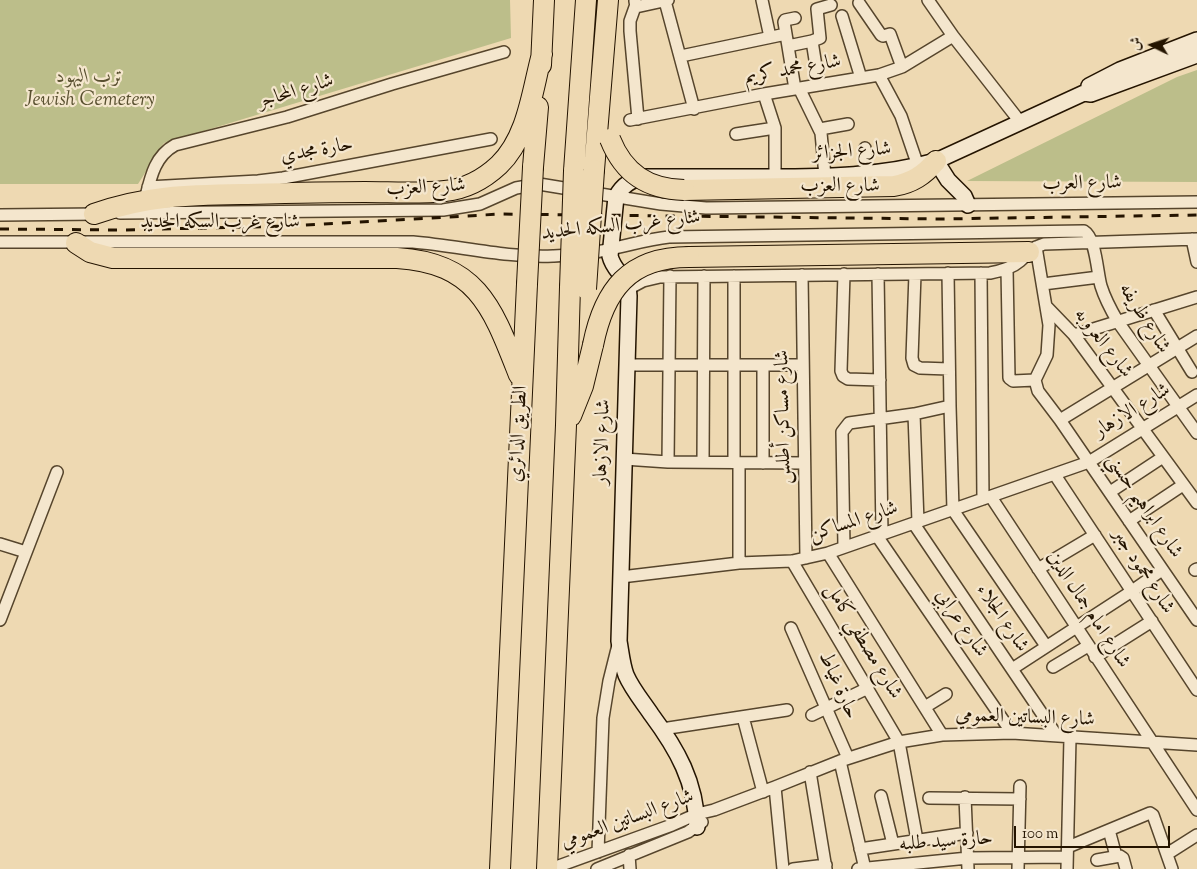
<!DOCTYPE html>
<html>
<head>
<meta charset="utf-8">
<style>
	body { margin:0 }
	#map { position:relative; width:1197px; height:869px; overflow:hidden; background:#eed9b2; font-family:"Sorts Mill Goudy",Amiri,serif }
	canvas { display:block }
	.north { position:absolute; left:1127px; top:20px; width:50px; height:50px; -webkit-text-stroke:4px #f4e6cd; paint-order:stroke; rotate:274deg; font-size:14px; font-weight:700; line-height:20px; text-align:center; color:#241400 }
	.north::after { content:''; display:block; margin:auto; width:18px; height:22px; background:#241400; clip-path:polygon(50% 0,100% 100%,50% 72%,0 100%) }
	.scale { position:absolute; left:1014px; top:826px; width:156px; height:22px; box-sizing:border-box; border:2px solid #241400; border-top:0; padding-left:6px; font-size:15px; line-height:18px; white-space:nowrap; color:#241400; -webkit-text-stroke:4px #f4e6cd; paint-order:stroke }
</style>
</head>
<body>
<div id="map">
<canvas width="1197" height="869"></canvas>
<div class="north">ش</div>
<div class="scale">100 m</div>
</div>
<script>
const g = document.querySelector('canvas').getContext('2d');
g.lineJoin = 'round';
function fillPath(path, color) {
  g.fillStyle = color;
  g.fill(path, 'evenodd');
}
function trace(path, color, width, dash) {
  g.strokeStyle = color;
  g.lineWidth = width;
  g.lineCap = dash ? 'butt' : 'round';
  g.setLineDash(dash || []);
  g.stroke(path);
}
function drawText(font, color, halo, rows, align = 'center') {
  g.font = font + ' "Sorts Mill Goudy",Amiri,serif';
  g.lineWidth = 4.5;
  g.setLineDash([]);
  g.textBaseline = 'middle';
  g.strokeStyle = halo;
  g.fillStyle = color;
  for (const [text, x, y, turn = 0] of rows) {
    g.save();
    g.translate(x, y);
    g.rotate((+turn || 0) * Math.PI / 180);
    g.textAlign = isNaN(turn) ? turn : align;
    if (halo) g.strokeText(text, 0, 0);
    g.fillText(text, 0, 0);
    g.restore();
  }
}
fillPath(new Path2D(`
	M 0,0 L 510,0 L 511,38 L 164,143 L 138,184 L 0,184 Z
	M 1197,70 L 1197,182 L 967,181 L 1177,77 Z`), '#bcbe8a');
const street = new Path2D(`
	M 762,0 L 770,37
	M 928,0 L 953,36 L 1021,123
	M 635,1 L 636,7 L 668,0
	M 665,1 L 694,109
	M 859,3 L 881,35 L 883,36 L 890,34 L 902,67
	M 635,7 L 630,21 L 630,31 L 638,119
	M 842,16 L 861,78
	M 788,46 L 812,41
	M 681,56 L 786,34
	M 879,75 L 901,116 L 918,166
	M 819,85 L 812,41 L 820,38 L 817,9 L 831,5
	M 799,88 L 821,133 L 825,176
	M 795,89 L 784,22 L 785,20 L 795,18
	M 764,94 L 775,128 L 775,177
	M 630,120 L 764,94 L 879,75 L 902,67 L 953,36
	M 820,129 L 848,124
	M 736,134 L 775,128
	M 865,148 L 867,174
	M 148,187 L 258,181 L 283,178 L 491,139
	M 144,204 C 150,181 153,157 175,145 L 287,117 L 392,84 L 504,52
	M 120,213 L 443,210 L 480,204 L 516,188 L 539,184 L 661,204 L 706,208 L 1197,202
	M 0,215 L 99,214
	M 1192,239 L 1197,262
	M 0,242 L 413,242 C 460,246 506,258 553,256 C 572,255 592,254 610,249 C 630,245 649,239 669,237 L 1084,231 C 1096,238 1097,272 1101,286 C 1105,299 1111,310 1118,322 L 1197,433
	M 1036,247 L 1049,325 L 1047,355 L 1035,380 L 1038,391 L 1060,420 L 1197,620
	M 1007,269 L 1009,378 L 1013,381 L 1035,380
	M 948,273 L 950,406 L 953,510 L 1046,646
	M 981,273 L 983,499
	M 844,274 L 841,371 L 843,376 L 848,379 L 880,380
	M 878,274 L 882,534
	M 915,274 L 912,358 L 914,365 L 920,368 L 949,369
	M 802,275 L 806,558
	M 1043,284 L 1099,277
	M 628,289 L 643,281 L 660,277 L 990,273 C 1001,271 1012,268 1020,261 C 1028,254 1033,247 1044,244 L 1197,239
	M 1047,307 L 1074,335 L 1197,503
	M 1154,310 L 1192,372
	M 1074,335 L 1197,297
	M 627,365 L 803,365
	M 914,414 L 918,522
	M 1060,420 L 1197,336
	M 624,459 L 668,462 L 804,463
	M 668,462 L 670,276
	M 703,462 L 704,276
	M 734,462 L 734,276
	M 763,463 L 763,365
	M 1055,475 L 1197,690
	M 1110,492 L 1163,457
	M 991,497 L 1197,810
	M 1129,521 L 1183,485
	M 914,524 L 1057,736
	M 877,536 L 1012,733
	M 0,544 L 26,552
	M 844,547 L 842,432 L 849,423 L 914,414 L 950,406
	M 828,553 L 942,735
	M 792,561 L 899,742 L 917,840
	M 739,563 L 739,463
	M 1038,569 L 1095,535
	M 1195,570 L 1197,569
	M 621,577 L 739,563 L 792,561 L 828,553 L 1089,462 L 1197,395
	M 0,620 L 57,472
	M 791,628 L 848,758
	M 1095,657 L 1152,621
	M 1053,667 L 1088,646
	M 1012,669 L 1132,591 L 1162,570
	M 925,707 L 946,694
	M 812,715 L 868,688
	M 743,717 L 763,792
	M 662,729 L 787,710
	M 840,761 L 865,869
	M 810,772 L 826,869
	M 775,787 L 783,869
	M 881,796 L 893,844
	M 965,797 L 968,869
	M 929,798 L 1020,799
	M 1109,830 L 1116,856
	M 1068,847 L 1150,813 L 1153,815 L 1172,869
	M 860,849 L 967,833
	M 598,852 L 603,718 L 609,681 L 618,645
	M 1167,854 L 1197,835
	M 629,855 L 630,869
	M 1097,860 L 1120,856 L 1123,858 L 1126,869
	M 556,867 L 672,825 L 697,814 L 714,810 L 775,787 L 840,761 L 899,742 L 942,735 L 1012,733 L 1197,745
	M 597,869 L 688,832 L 702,822
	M 793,869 L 826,865
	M 858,869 L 968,858 L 1067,857
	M 1018,869 L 1020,786
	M 1067,869 L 1070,738`);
const secondary = new Path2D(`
	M 1089,86 L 1120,70 L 1197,40
	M 936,161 L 948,180 L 964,196 L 968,205
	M 697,827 C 696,782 677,749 651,714 C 643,702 632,689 626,675 C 622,664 621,652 619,641 L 629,296 C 628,275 614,273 610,256 L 616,197 C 623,184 633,178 647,177 C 688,177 729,177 770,177 C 826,177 882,176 936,161 L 1084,93 L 1091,94 L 1197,55`);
const highway = new Path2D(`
	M 541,65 L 544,0
	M 533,167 L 538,107
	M 594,170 L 608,0
	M 574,171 L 586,0
	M 684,190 L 894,186 C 912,183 924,175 936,161
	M 94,214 C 149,195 191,195 248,194 C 287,193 326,192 365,192 C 391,192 419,194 445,191 C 465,189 484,179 499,165 C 528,137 532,91 542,54
	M 76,243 L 90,252 L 113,258 L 397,258 C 478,263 493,309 519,375
	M 689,257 L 1029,252
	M 571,416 L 583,386 L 593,345
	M 500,869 L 527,284
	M 547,869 L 566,425 L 570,287`);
trace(street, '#56452c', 14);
trace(secondary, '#241400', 18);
trace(highway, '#241400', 22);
trace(street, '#f4e6cd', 11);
trace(secondary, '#f4e6cd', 15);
trace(highway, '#eed9b2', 20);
trace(new Path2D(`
	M 0,229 L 122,230 L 290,226 L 501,214 L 939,219 L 1197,215`), '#241400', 3, [9, 9]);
const highwayBridge = new Path2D(`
	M 610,139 C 624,174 648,189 684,190
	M 527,284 L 533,167
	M 570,287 L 574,171
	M 586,289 L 594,170
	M 593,345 C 604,290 629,257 689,257`);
trace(highwayBridge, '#241400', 22, []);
trace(highwayBridge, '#eed9b2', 20);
drawText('20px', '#241400', '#f4e6cd', [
	["شارع محمد كريم",793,71,-10],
	["شارع المحاجر",296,93,-17],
	["حارة مجدي",317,152,-10],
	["شارع الجزائر",852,153,-4],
	["شارع العرب",1082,185,-1],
	["شارع العزب",840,188],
	["شارع العزب",426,189,-3],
	["شارع غرب السكه الحديد",220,224],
	["شارع غرب السكه الحديد",621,227,-6],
	["شارع ظريفه",1143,319,58],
	["شارع العروبه",1102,344,52],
	["شارع الازهار",1133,412,-32],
	["شارع مساكن أطلس",785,417,-91],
	["الطريق الدائري",520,434,-87],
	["شارع الازهار",604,442,-88],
	["شارع ابراهيم حسني",1143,507,56],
	["شارع المساكن",854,523,-18],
	["شارع محمود جبر",1142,572,57],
	["شارع امام جمال الدين",1087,610,57],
	["شارع الجلاء",1001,619,56],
	["شارع عرابي",960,624,56],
	["شارع مصطفي كامل",862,642,59],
	["حارة غياط",837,686,66],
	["شارع البساتين العمومي",1025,719,2],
	["شارع البساتين العمومي",628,821,-20],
	["حارة سيد طلبه",946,843,-4]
]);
drawText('italic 20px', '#595030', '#f4e6cd', [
	["ترب اليهود",90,79],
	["Jewish Cemetery",90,102]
]);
</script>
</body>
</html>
